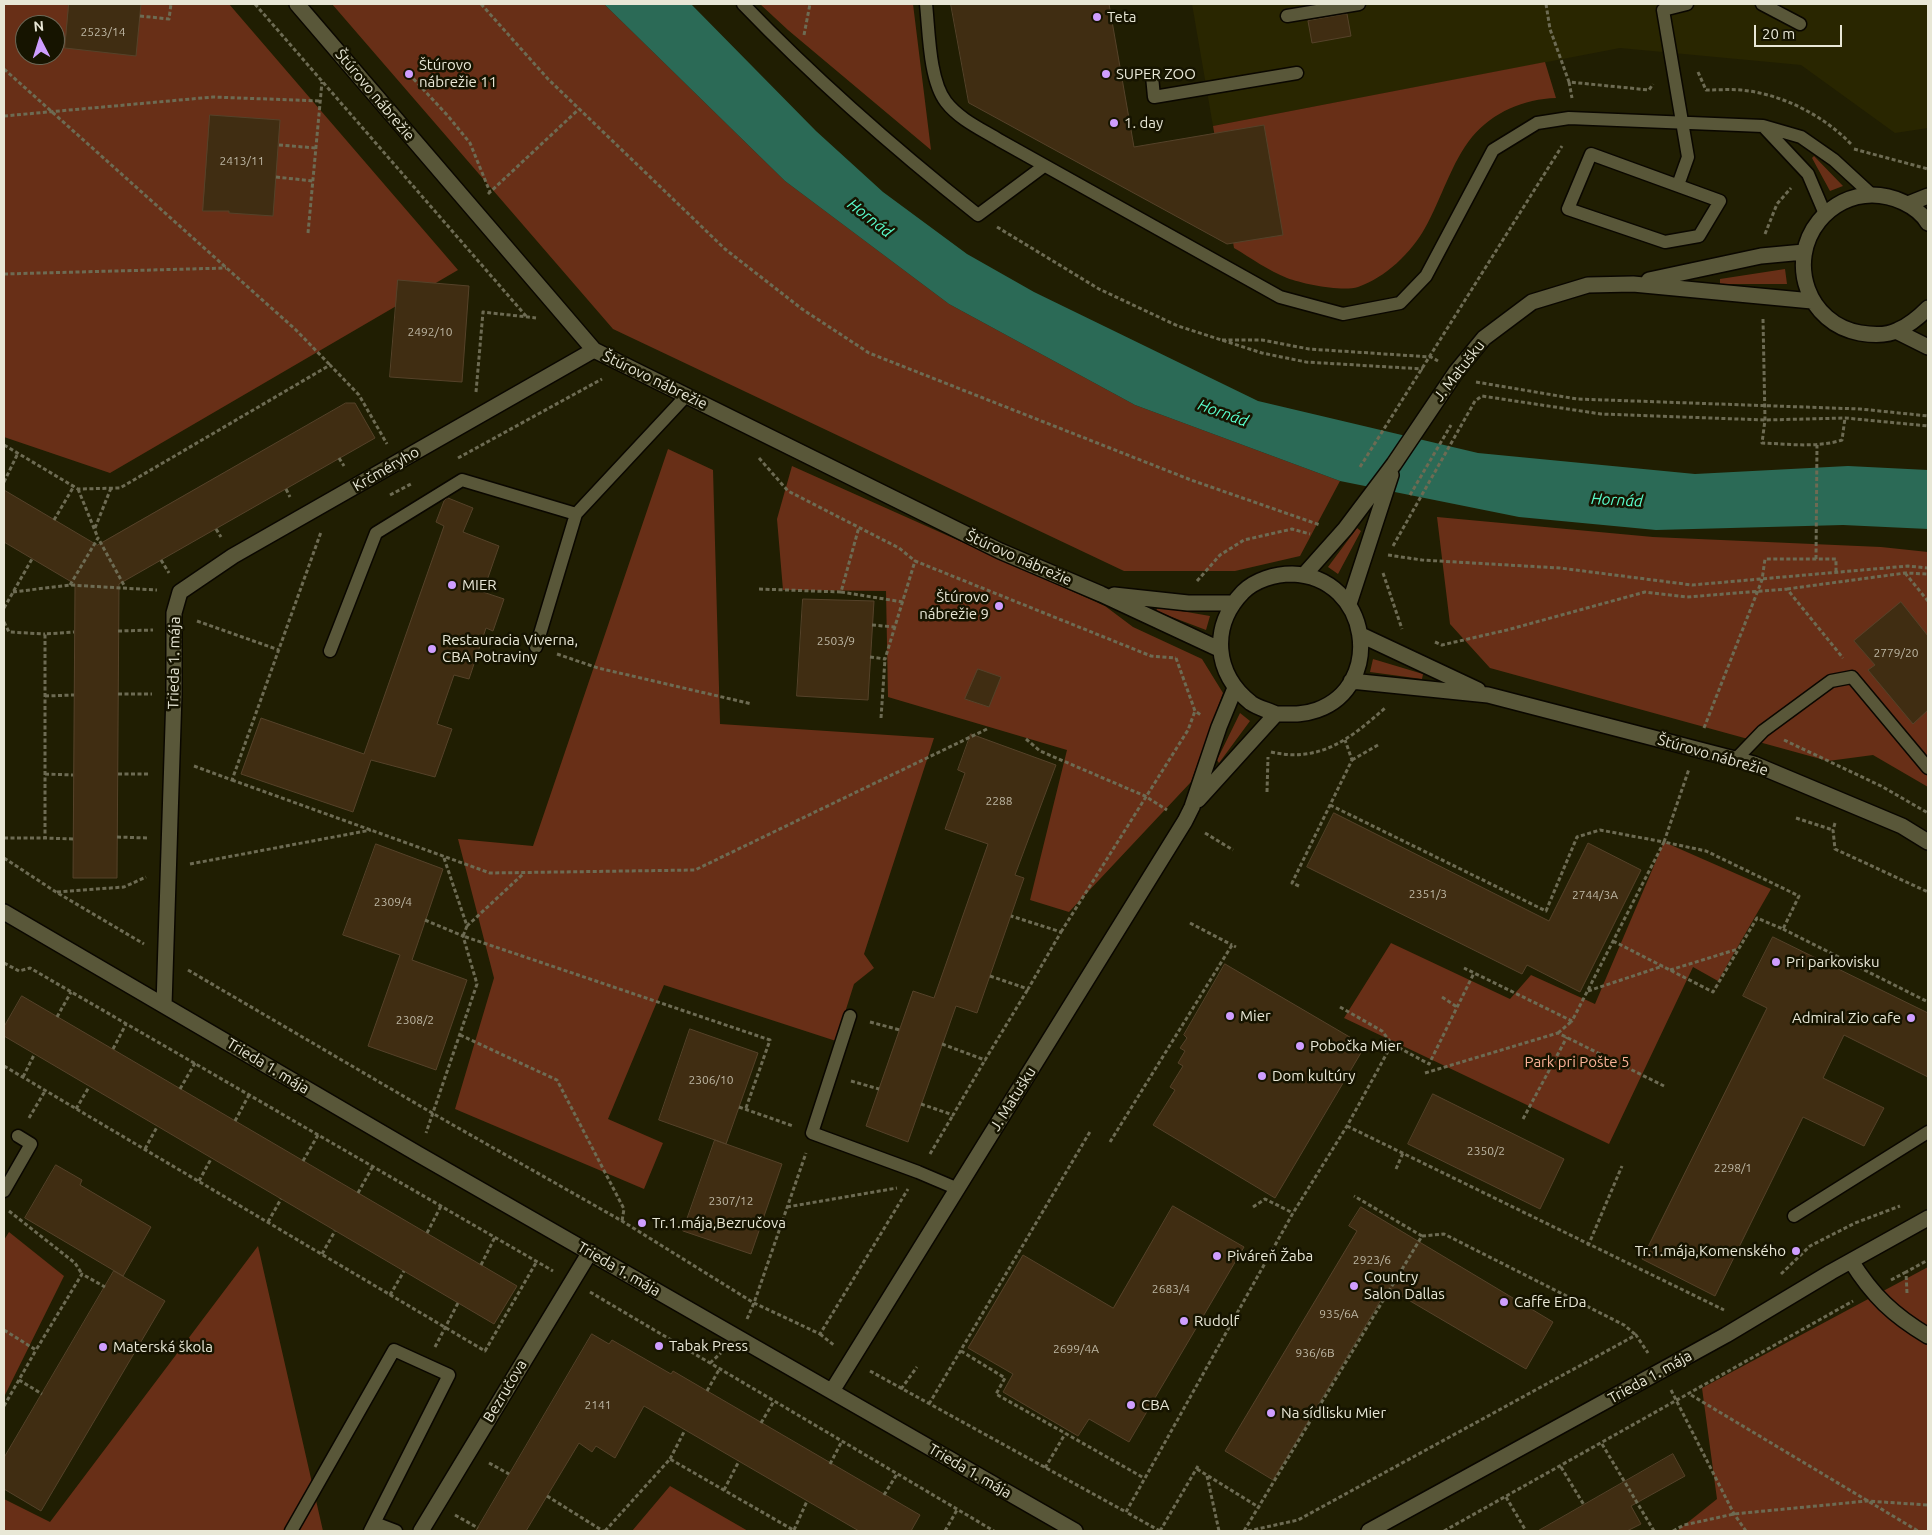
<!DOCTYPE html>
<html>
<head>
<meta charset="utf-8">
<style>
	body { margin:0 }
	#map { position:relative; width:1932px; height:1535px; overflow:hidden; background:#201e02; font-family:Ubuntu,sans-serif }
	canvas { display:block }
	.frame { position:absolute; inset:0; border:5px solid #e8e7d6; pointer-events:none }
	.north { position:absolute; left:15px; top:15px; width:50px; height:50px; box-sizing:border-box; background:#161400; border:1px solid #6a6856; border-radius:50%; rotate:355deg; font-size:14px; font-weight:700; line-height:20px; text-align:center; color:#e8e7d6 }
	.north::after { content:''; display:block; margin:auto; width:18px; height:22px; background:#cf9eff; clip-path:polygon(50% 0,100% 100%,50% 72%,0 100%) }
	.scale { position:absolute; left:1754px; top:25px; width:88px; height:22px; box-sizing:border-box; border:2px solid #e8e7d6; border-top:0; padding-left:6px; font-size:15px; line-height:18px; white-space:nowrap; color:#e8e7d6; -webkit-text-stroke:4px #161400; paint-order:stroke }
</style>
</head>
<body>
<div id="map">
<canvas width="1932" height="1535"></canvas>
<div class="frame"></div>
<div class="north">N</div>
<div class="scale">20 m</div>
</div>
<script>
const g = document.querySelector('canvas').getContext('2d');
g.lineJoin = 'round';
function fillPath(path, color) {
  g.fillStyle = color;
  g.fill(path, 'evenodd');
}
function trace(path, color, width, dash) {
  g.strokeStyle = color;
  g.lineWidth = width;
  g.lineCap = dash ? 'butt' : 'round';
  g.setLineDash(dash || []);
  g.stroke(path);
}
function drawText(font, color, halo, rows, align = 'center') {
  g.font = font + ' Ubuntu,sans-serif';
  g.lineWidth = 5;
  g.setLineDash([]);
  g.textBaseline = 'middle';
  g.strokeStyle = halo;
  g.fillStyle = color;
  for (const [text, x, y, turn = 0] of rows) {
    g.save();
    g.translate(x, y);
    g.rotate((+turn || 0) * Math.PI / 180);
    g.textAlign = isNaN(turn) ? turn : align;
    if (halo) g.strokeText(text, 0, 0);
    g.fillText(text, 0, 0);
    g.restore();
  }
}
fillPath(new Path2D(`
	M 1192,4 L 1928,4 L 1928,128 L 1895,133 L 1801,65 L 1620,48 L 1213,126 Z`), '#292600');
fillPath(new Path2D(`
	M 4,4 L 229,4 L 458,270 L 110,473 L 4,437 ZM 25,25 L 55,25 L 55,55 L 25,55 Z
	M 332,4 L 604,4 L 785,181 L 949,304 L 1135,405 L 1340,481 L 1300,556 L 1235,571 L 1124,571 L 613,329 Z
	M 760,4 L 913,4 L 931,150 L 788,30 Z
	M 1545,62 L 1556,98 C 1524,99 1493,112 1472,137 C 1452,161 1441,200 1425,228 C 1412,252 1385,278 1358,287 C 1342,292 1303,284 1287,278 C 1269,271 1251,258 1234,248 L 1213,126 Z
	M 1814,156 L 1843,186 L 1830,191 L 1812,158 Z
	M 1785,269 L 1787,284 L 1720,284 L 1720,279 Z
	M 668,449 L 713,470 L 720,724 L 934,738 L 864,954 L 874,968 L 854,984 L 836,1041 L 664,985 L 608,1119 L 663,1143 L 644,1189 L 455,1109 L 494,978 L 458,839 L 533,846 Z
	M 792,466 L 1105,606 L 1133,627 L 1202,659 L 1223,693 L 1191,782 L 1069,912 L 1030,900 L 1067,750 L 888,697 L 886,591 L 783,590 L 777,519 Z
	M 1437,517 L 1653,537 L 1881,547 L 1928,552 L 1928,787 L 1873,755 L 1828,761 L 1490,668 L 1450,624 Z
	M 1357,528 L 1361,531 L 1338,574 L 1328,567 Z
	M 1158,607 L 1210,616 L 1206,630 L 1156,611 Z
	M 1373,659 L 1423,674 L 1422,679 L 1370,672 Z
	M 1240,713 L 1250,721 L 1219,763 L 1217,760 Z
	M 1664,842 L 1771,889 L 1718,981 L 1693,967 L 1609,1144 L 1344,1018 L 1391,943 L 1510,999 L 1531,975 L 1595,1004 Z
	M 9,1232 L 64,1276 L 4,1397 L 4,1240 Z
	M 258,1246 L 323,1531 L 4,1531 L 4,1499 L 50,1522 Z
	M 1928,1267 L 1928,1531 L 1677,1531 L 1717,1499 L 1702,1388 Z
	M 670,1486 L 748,1531 L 632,1531 Z`), '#682f17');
fillPath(new Path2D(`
	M 604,4 L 691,4 L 816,131 L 883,192 L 967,254 L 1034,292 L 1258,401 L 1478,453 L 1695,474 L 1848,466 L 1928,470 L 1928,529 L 1843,525 L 1656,530 L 1519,517 L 1340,481 L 1135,405 L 949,304 L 785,181 Z`), '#2b6a56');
const building = new Path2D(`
	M 69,4 L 141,4 L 136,56 L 65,48 Z
	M 951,4 L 1109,4 L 1134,147 L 1264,125 L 1283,235 L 1227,244 L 969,103 Z
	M 1347,14 L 1351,36 L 1312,43 L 1308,21 Z
	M 210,115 L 280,120 L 273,216 L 229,213 L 229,211 L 203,211 Z
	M 398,280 L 469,286 L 462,382 L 390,377 Z
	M 346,403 L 355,403 L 375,438 L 119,584 L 117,878 L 73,878 L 75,584 L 4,542 L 4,490 L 97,545 Z
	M 448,498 L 473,508 L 463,532 L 499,546 L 483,592 L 504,599 L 493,631 L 486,628 L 469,679 L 454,675 L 437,724 L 452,729 L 435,777 L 371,760 L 353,812 L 241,774 L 261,718 L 364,754 L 444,526 L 436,522 L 444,501 Z
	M 803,599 L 874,601 L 868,700 L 797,696 Z
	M 1901,602 L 1928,636 L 1928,710 L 1913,724 L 1868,670 L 1875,665 L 1854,641 Z
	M 978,669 L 1001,677 L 989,707 L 965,699 Z
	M 971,734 L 1056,765 L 1015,875 L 1024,878 L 977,1013 L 956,1006 L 908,1142 L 866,1126 L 913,991 L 934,998 L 988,844 L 945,829 L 965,773 L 958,770 Z
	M 1334,813 L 1549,921 L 1588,843 L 1641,870 L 1580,992 L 1527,965 L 1522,974 L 1307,867 Z
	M 376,844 L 443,869 L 412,960 L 467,980 L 436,1070 L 368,1046 L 400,955 L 343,935 Z
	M 1773,937 L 1928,1013 L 1928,1077 L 1844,1035 L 1823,1078 L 1884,1108 L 1864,1146 L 1803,1117 L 1715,1296 L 1642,1259 L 1767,1008 L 1743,996 Z
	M 1225,964 L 1365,1046 L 1275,1198 L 1153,1125 L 1175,1090 L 1170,1087 L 1183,1066 L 1178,1063 L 1185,1051 L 1180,1048 L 1187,1038 L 1184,1035 Z
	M 22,996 L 517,1286 L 494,1324 L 4,1036 L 4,1027 Z
	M 690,1029 L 758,1053 L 726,1144 L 659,1120 Z
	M 1433,1094 L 1564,1159 L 1540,1209 L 1408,1144 Z
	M 715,1140 L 782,1164 L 751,1254 L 683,1231 Z
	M 56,1165 L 82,1180 L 80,1185 L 151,1227 L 123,1276 L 25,1218 Z
	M 1173,1206 L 1244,1247 L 1129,1442 L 1089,1419 L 1078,1436 L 1003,1392 L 1013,1374 L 968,1348 L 1023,1255 L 1113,1308 Z
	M 1361,1207 L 1553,1322 L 1526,1369 L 1388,1288 L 1273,1480 L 1225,1451 L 1357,1231 L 1349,1226 Z
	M 114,1271 L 165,1301 L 41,1511 L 4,1489 L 4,1458 Z
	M 592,1334 L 609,1344 L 612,1340 L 671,1374 L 673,1371 L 920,1515 L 911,1531 L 859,1531 L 644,1406 L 615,1458 L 596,1446 L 592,1452 L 579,1443 L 526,1531 L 476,1531 Z
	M 1673,1454 L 1685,1476 L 1631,1506 L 1641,1524 L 1627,1531 L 1538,1531 Z`);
fillPath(building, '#402d12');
trace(building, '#554229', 1);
const lane = new Path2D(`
	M 743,4 C 816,80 895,149 978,215 L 1044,166
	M 926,4 C 929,31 929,80 946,102 C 959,119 981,129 999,140 L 1280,297 L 1343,314 L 1400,303 L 1426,276 L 1493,150 L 1537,123 L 1569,118 L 1763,126 L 1801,137 L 1834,160 L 1872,195
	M 1762,4 L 1800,24
	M 1287,16 L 1359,4
	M 1152,76 L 1154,97 L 1297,73
	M 1763,126 L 1808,174 L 1825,214
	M 1591,154 L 1720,201 L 1699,236 L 1665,242 L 1568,209 Z
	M 1678,185 L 1688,157 L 1663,10 L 1687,4
	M 536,647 L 576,514
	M 330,651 L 376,533 L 462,480 L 576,514 L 687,395
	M 1736,759 L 1763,731 L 1831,681 L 1852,677 L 1928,768
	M 850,1016 L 812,1133 L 918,1172 L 958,1189
	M 4,1191 L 31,1144 L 18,1136
	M 1794,1216 L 1928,1132
	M 375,1523 L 396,1531
	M 291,1531 L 394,1350 L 449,1375 L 370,1531`);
const street = new Path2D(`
	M 297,4 L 594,350 L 1000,551 L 1101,594 L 1219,649
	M 1908,204 L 1928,196
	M 1928,223 C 1917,205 1892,195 1872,195 C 1851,195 1832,205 1819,221 C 1786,262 1808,324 1860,333 C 1872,335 1887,336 1898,330 C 1910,325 1919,317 1928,308
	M 1649,280 L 1761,256 L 1804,252
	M 1896,331 L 1928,347
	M 1304,575 L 1345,529 L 1394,464 L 1456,372 L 1484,338 L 1532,302 L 1588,285 L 1633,284 L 1812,301
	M 1114,595 L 1188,603 L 1232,603
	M 1349,604 L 1391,475
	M 1361,635 L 1478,690
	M 1351,681 L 1488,695 L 1754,764 L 1902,826 L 1928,842
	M 1198,800 L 1276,714 C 1290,714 1303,715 1317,710 C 1385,686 1371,577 1292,574 C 1275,574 1255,580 1243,592 C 1210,626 1214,674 1251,703 C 1258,708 1268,710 1276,714
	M 4,912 L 418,1154 L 1075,1531
	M 164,1005 L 174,694 L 174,613 L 180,592 L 233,556 L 594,350
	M 1851,1261 C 1873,1296 1893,1315 1928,1336
	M 832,1391 L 1185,821 L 1192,807 L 1219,727 L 1235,688
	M 421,1531 L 590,1252
	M 1369,1531 L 1726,1335 L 1831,1272 L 1928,1218`);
trace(lane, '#0a0700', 15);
trace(street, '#0a0700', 18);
trace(new Path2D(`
	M 255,4 L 526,316
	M 481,4 L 548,79 L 725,249 L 802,309 L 869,353 L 1191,480 L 1320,525
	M 1546,4 L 1550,29 L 1569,82 L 1649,90 L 1653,84
	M 140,16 L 169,19 L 171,4
	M 804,35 L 810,4
	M 4,69 L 296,330 L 330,365
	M 1698,72 L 1706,90 C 1717,90 1729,89 1741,90 C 1782,94 1823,115 1852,145
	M 409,74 L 448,116 L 470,143 L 490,192
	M 1569,82 L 1572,98
	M 4,116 L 213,97 L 320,101
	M 279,145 L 316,148
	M 1854,149 L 1928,169
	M 276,177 L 313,181
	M 488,194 L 579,109
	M 997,227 L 1099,289 L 1178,326 L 1262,353 L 1306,362 L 1423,369
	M 308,233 L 322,82
	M 1765,234 L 1777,204 L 1791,188
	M 4,274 L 226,268
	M 1763,319 L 1765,420 L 1762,443 C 1788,444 1817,448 1842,440 L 1845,418
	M 1222,340 L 1262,340 L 1309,349 L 1431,357 L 1438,361
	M 1476,382 L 1577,399 L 1860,409 L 1928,416
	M 476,392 L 483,312 L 536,318
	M 4,445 L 78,489 L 120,488 L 330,365 L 359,395 L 387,444
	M 339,458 L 344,466
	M 458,458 L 602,379
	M 759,458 L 788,491 L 899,548 L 915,561
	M 1360,467 L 1562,146
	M 4,482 L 18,453
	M 78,489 L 98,538
	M 286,489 L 290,497
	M 390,495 L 411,484
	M 1410,495 L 1451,425
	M 54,520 L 74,486
	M 95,528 L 111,488
	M 216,529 L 221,537
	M 1393,546 L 1475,401 L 1482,396 L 1601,414 L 1765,420 L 1845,418 L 1928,426
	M 1388,555 L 1422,560 L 1560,568 L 1692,585 L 1908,566 L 1928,568
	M 1816,559 L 1817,445
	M 161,560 L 169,573
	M 1383,573 L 1402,629
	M 1905,573 L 1928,601
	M 1197,581 L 1220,555 L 1244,540 L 1292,529 L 1310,534
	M 70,585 L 98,538 L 125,587
	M 759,589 L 841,592 L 859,527
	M 1787,589 L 1905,573 L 1928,574
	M 13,592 L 70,585 L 157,590
	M 841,592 L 903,602
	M 4,608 L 32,559
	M 197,621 L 279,650
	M 4,622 L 9,632 L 45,634
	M 872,625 L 895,627
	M 118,631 L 153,630
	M 1435,642 L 1442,645 L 1507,630 L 1645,592 L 1687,597 L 1787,589 L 1843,658
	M 557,654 L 598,668 L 752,704
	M 870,657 L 885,659 L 915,561 L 1151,656 L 1176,658
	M 1176,658 L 1195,711 L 1201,715
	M 118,694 L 152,694
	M 45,696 L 74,695
	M 881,718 L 885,659
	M 1704,728 L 1762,580 L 1765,559 L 1836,559 L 1836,572
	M 1026,739 L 1040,751 L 1145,796 L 1167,810
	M 1784,740 L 1881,786 L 1928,813
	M 1271,752 C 1320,763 1350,739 1385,708
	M 1352,760 L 1378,745
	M 194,766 L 232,780 L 321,532
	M 45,774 L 73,775
	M 118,774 L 149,774
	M 232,780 L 490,873 L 695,870 L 989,728
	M 1267,792 L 1268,757
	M 1330,805 L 1546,911 L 1577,837 L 1600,830 L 1664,842 L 1572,1021 L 1464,968
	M 1796,818 L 1833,830
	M 1835,823 L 1833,830 L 1835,849 L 1928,892
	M 1205,833 L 1233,850
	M 117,837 L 147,838
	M 4,838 L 45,838
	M 73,839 L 45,838 L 45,634 L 74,632
	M 4,858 L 56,892 L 144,944
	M 444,858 L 467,926 L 523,874
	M 190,864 L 371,830
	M 1299,886 L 1292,883 L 1352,760 L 1345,740
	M 57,892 L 124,887 L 146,877
	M 425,920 L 463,936 L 477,984 L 426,1133
	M 1190,923 L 1232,945
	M 467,926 L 463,936 L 770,1040 L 746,1108
	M 1783,929 L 1928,1002
	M 1061,932 L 1188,730 L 1195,711
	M 1613,941 L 1713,992 L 1757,918 L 1783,929 L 1799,896 L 1706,851 L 1664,842 L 1689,769
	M 4,963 L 19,971 L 30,968 L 553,1271
	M 188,970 L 439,1117 L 622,1221 L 754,1303 L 820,1334 L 908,1189
	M 1670,970 L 1738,949
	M 990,976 L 1028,989 L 1061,932 L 1011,916
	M 1588,991 L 1663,966
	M 1442,997 L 1457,1007
	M 1340,1007 L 1382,1031 L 1392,1044
	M 57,1017 L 71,992
	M 870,1022 L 900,1030
	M 1558,1033 L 1572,1021
	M 460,1035 L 557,1080 L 624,1209 L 622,1221
	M 942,1044 L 985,1060 L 1028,989
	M 113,1049 L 126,1024
	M 4,1066 L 485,1351 L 537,1261
	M 1425,1073 L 1558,1033 L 1664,1086
	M 23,1077 L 34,1055
	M 851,1081 L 879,1089
	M 180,1089 L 195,1063
	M 921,1104 L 953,1115 L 985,1060
	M 739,1107 L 793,1126
	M 76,1109 L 89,1087
	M 29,1118 L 45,1091
	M 1523,1119 L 1567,1037
	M 235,1121 L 249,1095
	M 1347,1126 L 1724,1310
	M 1110,1142 L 1232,945 L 1236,947
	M 145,1149 L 157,1127
	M 930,1154 L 953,1115
	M 303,1161 L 318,1135
	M 1396,1169 L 1403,1153
	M 199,1181 L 211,1159
	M 358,1193 L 373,1166
	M 787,1207 L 897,1188
	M 1253,1207 L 1265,1199 L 1293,1213
	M 9,1211 L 75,1263 L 82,1274
	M 268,1222 L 281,1199
	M 761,1223 L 779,1229
	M 427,1233 L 441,1206
	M 1422,1236 L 1444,1234 L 1624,1325 L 1636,1335
	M 1588,1246 L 1622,1166
	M 322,1254 L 335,1231
	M 481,1265 L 495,1237
	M 1781,1274 L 1810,1246 L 1855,1223 L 1900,1206
	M 1891,1280 L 1906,1272
	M 590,1292 L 994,1531
	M 1907,1293 L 1906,1272 L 1928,1260
	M 390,1295 L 404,1271
	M 747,1319 L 754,1303 L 806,1153
	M 4,1330 L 36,1350 L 82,1274 L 105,1287
	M 820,1334 L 835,1346
	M 435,1347 L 458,1303
	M 961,1351 L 1005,1378 L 996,1394 L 1144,1478
	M 710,1363 L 721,1353
	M 870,1371 L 1126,1512
	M 19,1380 L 42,1394
	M 901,1389 L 917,1367
	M 1671,1390 L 1734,1514 L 1746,1531
	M 707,1391 L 720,1368
	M 1691,1395 L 1918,1531
	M 929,1404 L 1091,1130
	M 4,1406 L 36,1350
	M 761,1423 L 774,1401
	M 1602,1444 L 1654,1531
	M 670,1459 L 685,1430
	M 489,1463 L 509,1474
	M 830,1464 L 842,1441
	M 1561,1467 L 1584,1505
	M 1045,1468 L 1065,1434
	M 1197,1469 L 1260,1508
	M 1207,1476 L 1219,1531
	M 724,1490 L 739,1461
	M 884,1495 L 897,1474
	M 547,1496 L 603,1531
	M 1506,1497 L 1526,1531
	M 455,1515 L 478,1528
	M 794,1530 L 807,1501
	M 605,1531 L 670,1459 L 795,1531
	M 945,1531 L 957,1510
	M 1160,1531 L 1126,1512 L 1293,1213 L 1347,1126 L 1392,1044 L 1429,1064 L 1474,973
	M 1160,1531 L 1198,1466
	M 1244,1531 L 1422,1236 L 1354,1196
	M 1248,1531 L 1298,1520 L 1636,1335 L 1648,1353
	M 1444,1531 L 1853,1301
	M 1673,1531 L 1684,1525 L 1734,1514 L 1867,1501 L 1928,1505`), '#6d6b53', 3, [4, 2.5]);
trace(lane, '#595739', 12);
trace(street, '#595739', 15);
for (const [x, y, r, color] of [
	[1097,17,5,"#cf9eff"],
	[409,74,5,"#cf9eff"],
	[1106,74,5,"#cf9eff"],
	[1114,123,5,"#cf9eff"],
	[452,585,5,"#cf9eff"],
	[999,606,5,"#cf9eff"],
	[432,649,5,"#cf9eff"],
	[1776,962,5,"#cf9eff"],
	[1230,1016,5,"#cf9eff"],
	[1911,1018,5,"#cf9eff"],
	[1300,1046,5,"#cf9eff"],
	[1262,1076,5,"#cf9eff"],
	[642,1223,5,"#cf9eff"],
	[1796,1251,5,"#cf9eff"],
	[1217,1256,5,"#cf9eff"],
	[1354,1286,5,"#cf9eff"],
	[1504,1302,5,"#cf9eff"],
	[1184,1321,5,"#cf9eff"],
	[659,1346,5,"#cf9eff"],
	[103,1347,5,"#cf9eff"],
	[1131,1405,5,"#cf9eff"],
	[1271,1413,5,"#cf9eff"]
]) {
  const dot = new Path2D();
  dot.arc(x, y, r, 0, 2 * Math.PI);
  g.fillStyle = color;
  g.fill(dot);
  trace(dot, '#161400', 2);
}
drawText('12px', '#beb8a5', null, [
	["2523/14",103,32],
	["2413/11",242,161],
	["2492/10",430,332],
	["2503/9",836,641],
	["2779/20",1896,653],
	["2288",999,801],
	["2351/3",1428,894],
	["2744/3A",1595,895],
	["2309/4",393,902],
	["2308/2",415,1020],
	["2306/10",711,1080],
	["2350/2",1486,1151],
	["2298/1",1733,1168],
	["2307/12",731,1201],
	["2923/6",1372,1260],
	["2683/4",1171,1289],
	["935/6A",1339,1314],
	["2699/4A",1076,1349],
	["936/6B",1315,1353],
	["2141",598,1405]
]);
drawText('15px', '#e8e7d6', '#161400', [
	["Teta",1107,17],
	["Štúrovo",419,65],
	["nábrežie 11",419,82],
	["SUPER ZOO",1116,74],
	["1. day",1124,123],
	["MIER",462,585],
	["Štúrovo",989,597,"right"],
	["nábrežie 9",989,614,"right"],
	["Restauracia Viverna,",442,640],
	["CBA Potraviny",442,657],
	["Pri parkovisku",1786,962],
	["Mier",1240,1016],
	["Admiral Zio cafe",1901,1018,"right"],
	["Pobočka Mier",1310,1046],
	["Dom kultúry",1272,1076],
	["Tr.1.mája,Bezručova",652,1223],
	["Tr.1.mája,Komenského",1786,1251,"right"],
	["Piváreň Žaba",1227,1256],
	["Country",1364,1277],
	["Salon Dallas",1364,1294],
	["Caffe ErDa",1514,1302],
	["Rudolf",1194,1321],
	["Tabak Press",669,1346],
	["Materská škola",113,1347],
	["CBA",1141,1405],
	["Na sídlisku Mier",1281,1413]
], 'left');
drawText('15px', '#e8e7d6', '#161400', [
	["Štúrovo nábrežie",375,95,50],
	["J. Matušku",1459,371,-52],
	["Štúrovo nábrežie",655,380,26],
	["Krčméryho",386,469,-30],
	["Štúrovo nábrežie",1019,558,24],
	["Trieda 1. mája",174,663,-89],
	["Štúrovo nábrežie",1713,755,16],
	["Trieda 1. mája",268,1066,31],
	["J. Matušku",1013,1099,-58],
	["Trieda 1. mája",619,1269,30],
	["Trieda 1. mája",1650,1377,-29],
	["Bezručova",505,1391,-59],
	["Trieda 1. mája",970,1471,30]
]);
drawText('15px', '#f9b297', '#161400', [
	["Park pri Pošte 5",1577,1062]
]);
drawText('italic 16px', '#59fccb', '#161400', [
	["Hornád",870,218,38],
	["Hornád",1223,413,20],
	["Hornád",1617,500,3]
]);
</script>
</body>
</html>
